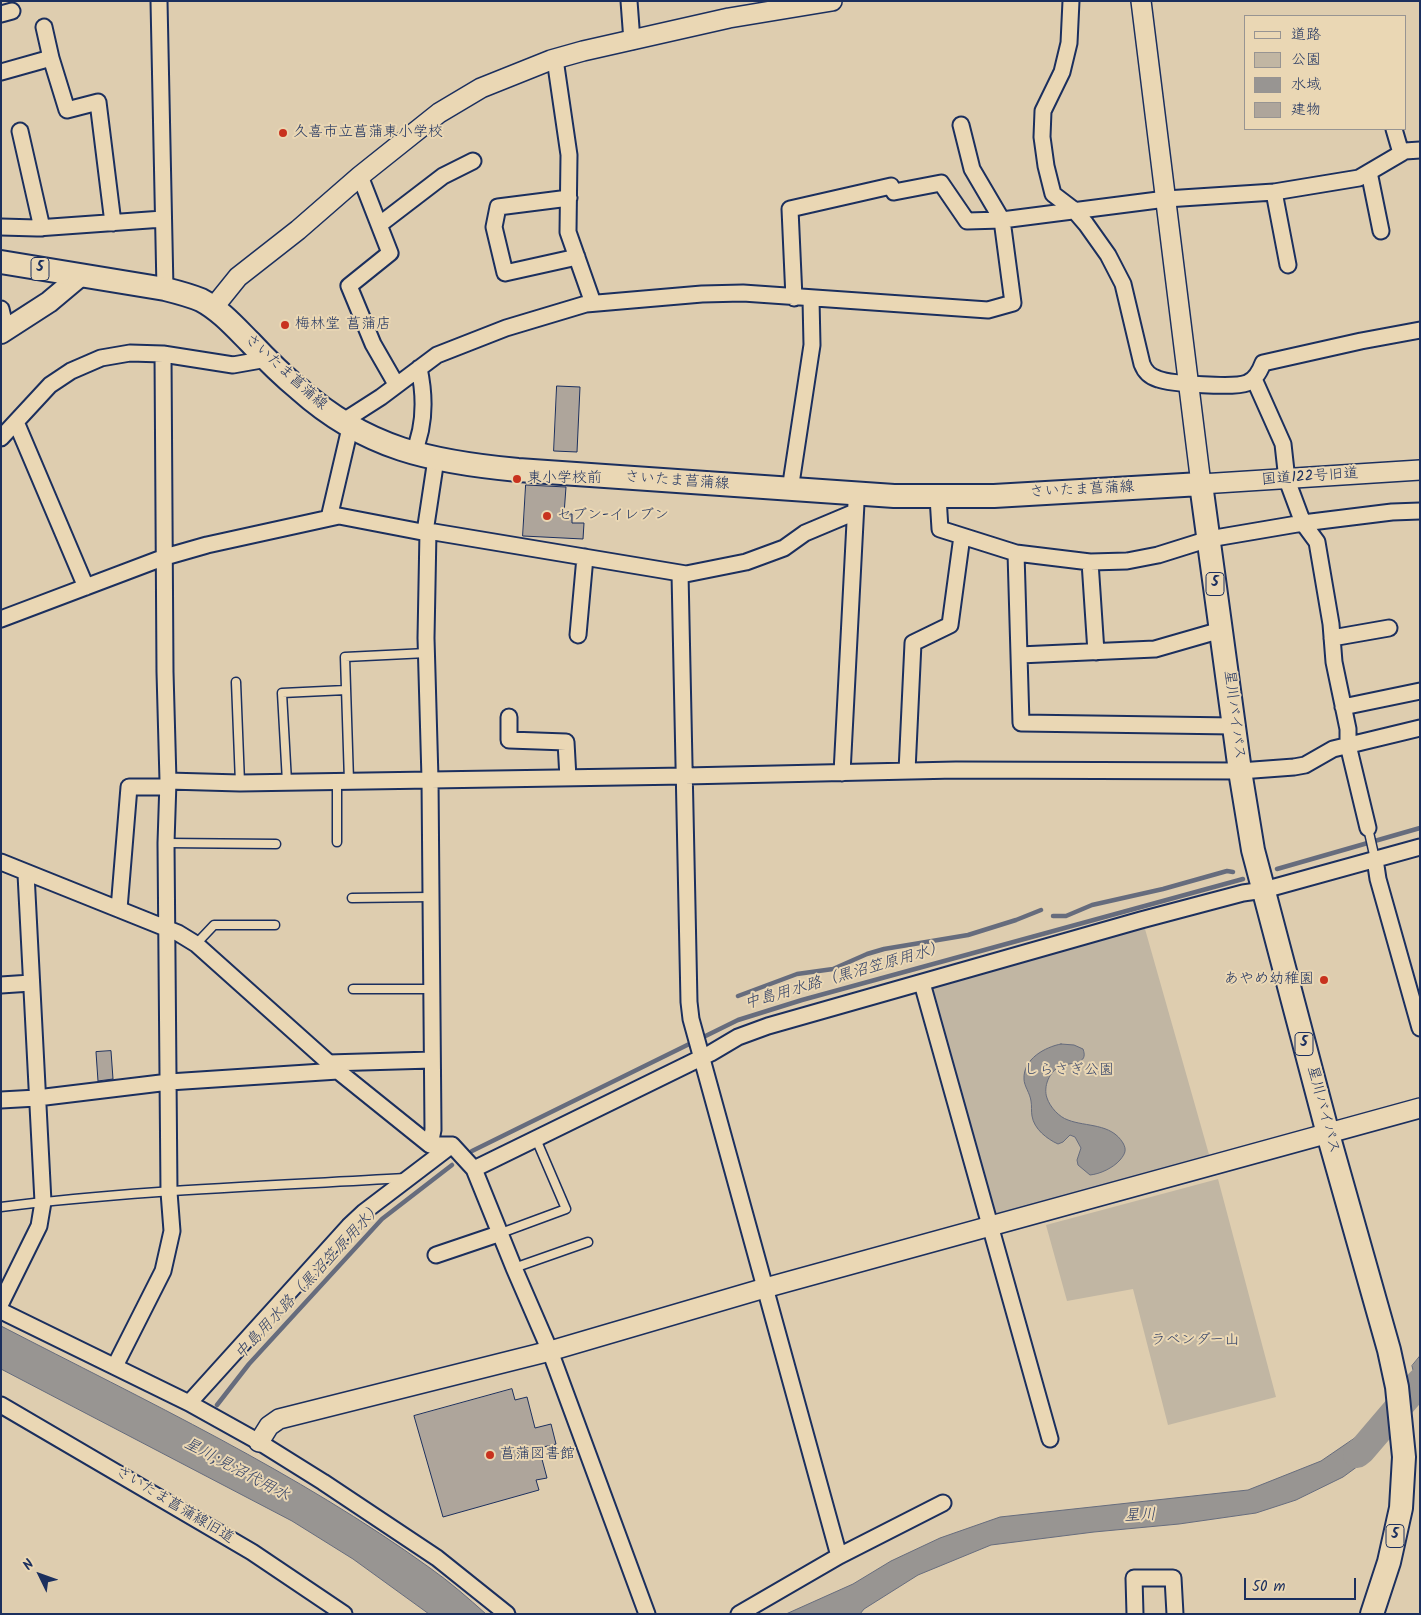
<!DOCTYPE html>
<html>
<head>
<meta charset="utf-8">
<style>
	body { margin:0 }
	#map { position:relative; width:1421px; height:1615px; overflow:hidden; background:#decdaf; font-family:Kalam,"Klee One",sans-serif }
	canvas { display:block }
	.frame { position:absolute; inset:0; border:2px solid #1b2f5e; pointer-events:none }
	.legend { position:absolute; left:1244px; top:15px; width:162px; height:115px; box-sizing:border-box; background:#ead7b4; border:1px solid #979492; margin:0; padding:6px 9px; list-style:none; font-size:15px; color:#1b2f5e }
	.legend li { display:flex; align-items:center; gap:10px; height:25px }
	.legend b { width:25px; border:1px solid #979492 }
	.north { position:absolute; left:15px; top:1550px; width:50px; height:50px; -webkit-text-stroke:4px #ead7b4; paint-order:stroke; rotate:312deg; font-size:14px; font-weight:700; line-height:20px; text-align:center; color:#1b2f5e }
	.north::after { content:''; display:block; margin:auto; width:18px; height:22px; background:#1b2f5e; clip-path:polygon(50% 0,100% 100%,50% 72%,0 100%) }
	.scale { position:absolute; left:1244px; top:1578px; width:112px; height:22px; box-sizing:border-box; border:2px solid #1b2f5e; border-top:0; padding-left:6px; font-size:15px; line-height:18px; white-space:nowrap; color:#1b2f5e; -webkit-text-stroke:4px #ead7b4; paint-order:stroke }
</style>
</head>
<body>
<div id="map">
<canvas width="1421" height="1615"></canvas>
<div class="frame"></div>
<ul class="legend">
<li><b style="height:6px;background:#ead7b4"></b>道路</li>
<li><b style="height:14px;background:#c1b6a3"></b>公園</li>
<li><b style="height:14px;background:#989592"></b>水域</li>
<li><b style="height:14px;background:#aea59b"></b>建物</li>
</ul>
<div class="north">N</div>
<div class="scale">50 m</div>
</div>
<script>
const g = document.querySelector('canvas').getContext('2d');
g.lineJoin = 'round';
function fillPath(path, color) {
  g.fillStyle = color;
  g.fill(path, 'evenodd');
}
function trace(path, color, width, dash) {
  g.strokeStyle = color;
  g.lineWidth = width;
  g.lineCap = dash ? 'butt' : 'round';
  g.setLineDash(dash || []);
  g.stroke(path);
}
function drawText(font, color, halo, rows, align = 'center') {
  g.font = font + ' Kalam,"Klee One",sans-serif';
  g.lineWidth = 4;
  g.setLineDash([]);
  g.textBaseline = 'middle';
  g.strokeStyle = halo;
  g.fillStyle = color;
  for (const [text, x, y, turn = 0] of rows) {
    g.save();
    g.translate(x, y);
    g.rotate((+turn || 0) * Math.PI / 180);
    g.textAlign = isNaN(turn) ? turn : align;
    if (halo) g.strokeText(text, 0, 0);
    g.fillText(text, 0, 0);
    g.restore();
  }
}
fillPath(new Path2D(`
	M 1142,926 L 1145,929 L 1210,1158 L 997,1218 L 991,1215 L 930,990 L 934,986 Z
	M 1218,1179 L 1276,1397 L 1168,1425 L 1133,1289 L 1067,1301 L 1046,1225 Z`), '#c1b6a3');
const water = new Path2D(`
	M 1061,1044 L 1074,1045 L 1083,1049 C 1089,1065 1071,1062 1061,1066 C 1049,1071 1043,1087 1047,1098 C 1050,1107 1059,1117 1068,1120 C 1086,1127 1111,1123 1123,1143 C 1127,1150 1125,1154 1120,1160 C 1113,1168 1100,1174 1090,1175 L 1078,1165 L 1077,1160 L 1081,1148 L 1075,1137 L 1070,1135 L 1063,1142 L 1058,1144 C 1047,1139 1034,1129 1032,1116 C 1031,1111 1032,1106 1031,1101 C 1030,1093 1024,1086 1024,1079 C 1023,1059 1045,1047 1061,1044 Z
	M 1,1326 C 146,1401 297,1472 430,1568 C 450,1582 468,1598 486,1614 L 429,1614 L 353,1559 L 292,1521 L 1,1369 Z
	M 1420,1356 L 1420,1398 L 1412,1366 Z
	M 1381,1413 L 1385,1441 L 1369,1458 L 1343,1477 L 1296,1500 L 1256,1513 L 1179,1524 L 1094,1532 L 991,1545 L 918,1575 L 864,1609 L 860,1614 L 786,1614 L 853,1584 L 891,1561 L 940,1538 L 1000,1517 L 1248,1490 L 1321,1461 L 1362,1433 Z`);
fillPath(water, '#989592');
trace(water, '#666c7d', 1);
trace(new Path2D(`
	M 1277,869 L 1420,828
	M 1053,916 L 1066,916 L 1092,905 L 1163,889 L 1227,871 L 1233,872
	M 738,996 L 797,974 L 833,969 L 867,954 L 884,949 L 968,935 L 1016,920 L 1041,910
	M 472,1151 L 738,1020 L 802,1000 L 1243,879
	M 217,1405 L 249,1364 L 382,1219 L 452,1165`), '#666c7d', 4.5);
trace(new Path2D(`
	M 1357,1454 L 1362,1450 L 1420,1382`), '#989592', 28);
const building = new Path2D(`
	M 557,386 L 580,387 L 577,452 L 554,451 Z
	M 526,485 L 566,487 L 564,514 L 572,514 L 572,523 L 584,523 L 583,539 L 523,536 Z
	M 111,1051 L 113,1079 L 98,1081 L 96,1052 Z
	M 512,1389 L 515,1400 L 527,1397 L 535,1428 L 551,1424 L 556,1444 L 539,1448 L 547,1478 L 536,1480 L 539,1490 L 443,1517 L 414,1416 Z`);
fillPath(building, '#aea59b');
trace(building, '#1b2f5e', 1);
const service = new Path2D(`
	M 236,682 L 240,783
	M 337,781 L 337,842
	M 349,781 L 345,657 L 427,653
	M 287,782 L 282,693 L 346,690
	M 1368,828 L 1375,859
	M 166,843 L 276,844
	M 352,898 L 431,897
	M 196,944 L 214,925 L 275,925
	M 353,989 L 432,989
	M 1,1207 C 135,1190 270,1186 405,1178
	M 501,1233 L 566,1209 L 536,1139
	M 514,1268 L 588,1242`);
const minor = new Path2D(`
	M 159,1 L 165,289
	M 629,1 L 632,41
	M 1071,1 L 1069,43 L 1062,72 L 1043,111 L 1042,137 L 1046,166 L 1053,194 L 1074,210 L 1086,224 L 1108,255 L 1123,284 L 1142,364 C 1145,372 1151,377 1158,379 C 1171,384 1235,388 1247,383 C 1255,380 1260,371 1263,363 L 1361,341 L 1420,330
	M 1,14 L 12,11
	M 44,27 L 51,58 L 67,110 L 98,102 L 113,223
	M 555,59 L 569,155 L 568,232 L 593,303
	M 1,72 L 51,58
	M 1394,129 L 1401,153
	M 20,131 L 42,228
	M 1369,172 L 1381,231
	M 360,176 L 390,253 L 349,286 L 373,344 L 396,384
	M 1274,192 L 1288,265
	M 569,198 L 498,207 L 494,227 L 505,273 L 577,257
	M 379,225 L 443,176 L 473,161
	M 1,227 L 37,228 L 163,219
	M 794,298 L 790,209 L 891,186 L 894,192 L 941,183 L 967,221 L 1002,220 L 972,169 L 961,125
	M 1,309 L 6,330
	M 1254,379 L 1283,444 L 1287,480 L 1303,523 L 1317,542 L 1331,624 L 1334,662 L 1348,729 L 1348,745 L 1368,828
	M 16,422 L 86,587
	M 342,422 L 381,397 L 437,355 L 506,328 L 586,304 L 702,294 L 743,293 L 988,310 L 1013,303 L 1002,220 L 1166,199 L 1274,192 L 1359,178 L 1405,151 L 1420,150
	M 1,438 L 50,385 L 71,371 L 101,358 L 130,353 L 163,354 L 233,365 L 267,359
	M 413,454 C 425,427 425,396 419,368
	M 790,490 L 812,345 L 811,299
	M 938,497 L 940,529 L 1016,553 L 1090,562 L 1127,561 L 1158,555 L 1209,539 L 1303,523 L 1392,512 L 1420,511
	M 329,518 L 350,428
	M 428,531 L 426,638 L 430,779 L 433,1130 L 430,1145
	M 425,532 L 436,459
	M 1016,553 L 1021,723 L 1234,726
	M 1090,562 L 1096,652
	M 680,573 L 689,1002 L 691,1019 L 839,1556
	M 1,619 L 165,557 L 207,545 L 339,516 L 422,532 L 428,531 L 686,574 L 746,562 L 784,548 L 805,533 L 855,512
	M 578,635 L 585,557
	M 1332,638 L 1389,628
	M 1019,655 L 1155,649 L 1221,630
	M 1343,707 L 1420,691
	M 509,717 L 509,740 L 566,742 L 568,778
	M 907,771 L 913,643 L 950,625 L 962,536
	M 842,773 L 856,503
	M 168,781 L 240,783 L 685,776 L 956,770 L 1240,771 L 1294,767 L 1305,765 L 1333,749 L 1420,728
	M 1375,859 L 1378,879 L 1420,1028
	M 1,862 L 178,933 L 196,944 L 338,1071 L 430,1145 L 452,1145 L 474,1169 L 514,1268 L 550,1351 L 647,1614
	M 119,909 L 129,787 L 167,787
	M 922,983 L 1050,1439
	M 1,985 L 31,983
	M 328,1063 L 432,1060
	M 1,1100 L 37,1098 L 169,1082 L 338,1071
	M 474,1169 L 711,1053 L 738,1037 L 768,1026 L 1141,920 L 1243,893 L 1264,890 L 1420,847
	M 436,1255 L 501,1233
	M 1,1303 L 39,1226 L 43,1202 L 26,874
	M 1,1311 L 189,1403 L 259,1442 L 323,1482 L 437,1558 L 507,1614
	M 115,1366 L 163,1271 L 172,1231 L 169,1192 L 166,843 L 168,781 L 165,672 L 163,354
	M 189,1403 L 349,1226 L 364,1212 L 452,1145
	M 1,1405 L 252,1552 L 344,1614
	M 739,1614 L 839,1556 L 943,1503
	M 1135,1614 L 1134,1578 L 1173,1578 L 1175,1614`);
const tertiary = new Path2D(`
	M 1141,1 L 1201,484 L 1420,470
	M 213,308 L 238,277 L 298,230 L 360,176 L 439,113 L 481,88 L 551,60 L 583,51 L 729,18 L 832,1
	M 259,1442 L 269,1426 L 279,1419 L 550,1351 L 765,1288 L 1420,1108`);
const secondary = new Path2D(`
	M 1,333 L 49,302 L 80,276`);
const primary = new Path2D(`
	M 1,262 L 165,289 C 177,292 189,295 201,300 C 220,310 235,327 250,342 C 265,358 282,375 299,389 C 366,449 432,462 518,470 L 894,496 L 994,496 L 1201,484 L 1240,771 L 1253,850 L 1328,1134 L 1389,1350 L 1397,1387 L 1404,1457 L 1401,1508 L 1389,1562 L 1372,1614`);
trace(service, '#1b2f5e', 11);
trace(minor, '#1b2f5e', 19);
trace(tertiary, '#1b2f5e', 22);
trace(secondary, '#1b2f5e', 24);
trace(primary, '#1b2f5e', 26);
trace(service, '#ead7b4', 8);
trace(minor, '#ead7b4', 15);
trace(tertiary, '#ead7b4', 19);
trace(secondary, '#ead7b4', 20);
trace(primary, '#ead7b4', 22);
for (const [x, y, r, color] of [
	[283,133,5,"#c8321e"],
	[285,325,5,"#c8321e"],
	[517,479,5,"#c8321e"],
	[547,516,5,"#c8321e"],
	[1324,980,5,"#c8321e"],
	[490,1455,5,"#c8321e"]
]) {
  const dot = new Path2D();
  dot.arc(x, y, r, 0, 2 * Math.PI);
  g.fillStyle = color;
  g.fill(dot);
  trace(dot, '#ead7b4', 2);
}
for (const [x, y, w] of [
	[40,269,18],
	[1215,584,18],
	[1304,1044,18],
	[1395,1536,18]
]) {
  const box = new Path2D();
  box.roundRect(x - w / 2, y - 11.5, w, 23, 4);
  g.fillStyle = '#ead7b4';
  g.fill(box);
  trace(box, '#1b2f5e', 1);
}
drawText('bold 14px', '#1b2f5e', null, [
	["5",40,269],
	["5",1215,584],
	["5",1304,1044],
	["5",1395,1536]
]);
drawText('15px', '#1b2f5e', '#ead7b4', [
	["久喜市立菖蒲東小学校",293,133],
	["梅林堂 菖蒲店",295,325],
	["東小学校前",527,479],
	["セブン-イレブン",557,516],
	["あやめ幼稚園",1314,980,"right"],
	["菖蒲図書館",500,1455]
], 'left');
drawText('15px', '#1b2f5e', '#ead7b4', [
	["さいたま菖蒲線",285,373,42],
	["国道122号旧道",1310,478,-4],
	["さいたま菖蒲線",677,482,4],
	["さいたま菖蒲線",1082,491,-3],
	["星川バイパス",1233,715,83],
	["星川バイパス",1322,1110,75],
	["さいたま菖蒲線旧道",174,1506,31]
]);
drawText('15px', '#344368', '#ead7b4', [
	["しらさぎ公園",1069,1071],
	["ラベンダー山",1195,1341]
]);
drawText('italic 16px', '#344368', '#ead7b4', [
	["中島用水路（黒沼笠原用水）",845,977,-16],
	["中島用水路（黒沼笠原用水）",310,1282,-47],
	["星川;見沼代用水",236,1471,28],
	["星川",1140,1517,-3]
]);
</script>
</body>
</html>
